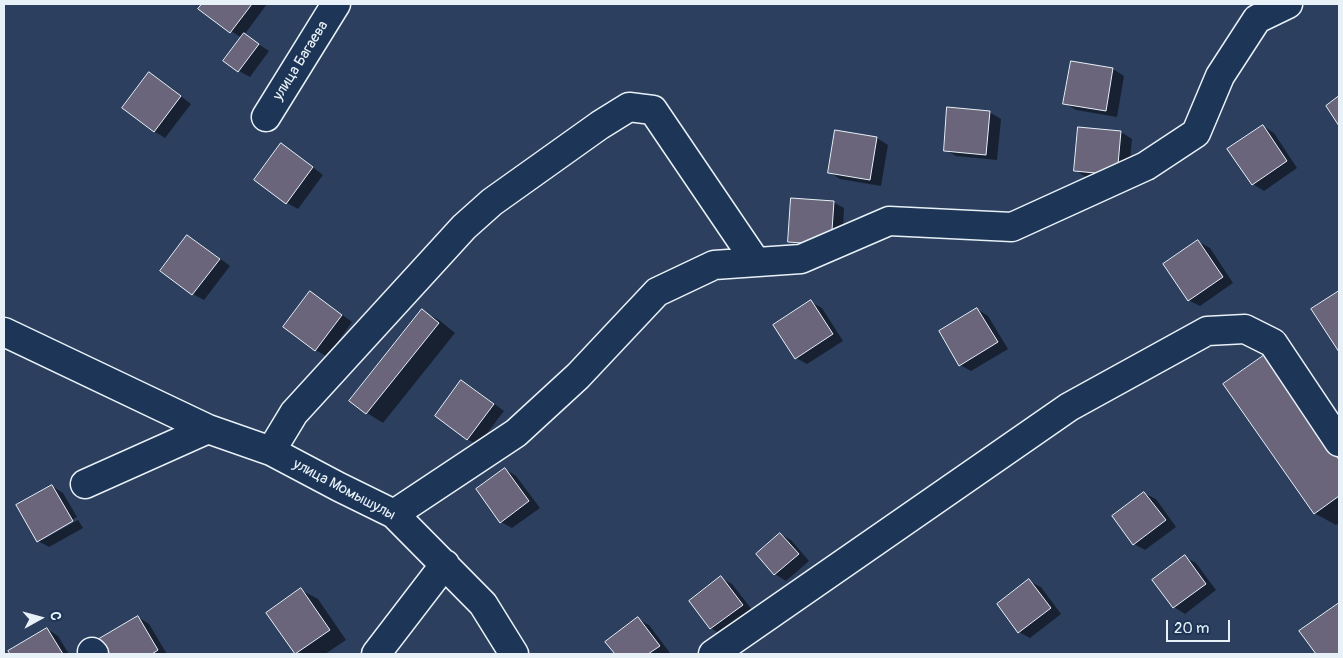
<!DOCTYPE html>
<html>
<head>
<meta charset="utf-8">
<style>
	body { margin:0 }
	#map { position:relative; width:1343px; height:658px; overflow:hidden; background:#2c3f5e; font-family:Pangolin,sans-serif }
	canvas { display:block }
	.frame { position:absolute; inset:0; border:5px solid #e8f1f8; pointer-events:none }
	.north { position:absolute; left:15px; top:593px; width:50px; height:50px; -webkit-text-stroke:4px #1d3557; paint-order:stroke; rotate:83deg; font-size:14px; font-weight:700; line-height:20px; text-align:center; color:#e8f1f8 }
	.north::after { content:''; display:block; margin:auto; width:18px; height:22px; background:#e8f1f8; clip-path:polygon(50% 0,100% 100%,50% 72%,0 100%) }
	.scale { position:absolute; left:1166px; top:620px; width:64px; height:22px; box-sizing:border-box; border:2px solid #e8f1f8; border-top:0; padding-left:6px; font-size:15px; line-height:18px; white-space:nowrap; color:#e8f1f8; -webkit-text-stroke:4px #1d3557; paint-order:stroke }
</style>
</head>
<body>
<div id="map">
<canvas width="1343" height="658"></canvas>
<div class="frame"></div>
<div class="north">С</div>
<div class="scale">20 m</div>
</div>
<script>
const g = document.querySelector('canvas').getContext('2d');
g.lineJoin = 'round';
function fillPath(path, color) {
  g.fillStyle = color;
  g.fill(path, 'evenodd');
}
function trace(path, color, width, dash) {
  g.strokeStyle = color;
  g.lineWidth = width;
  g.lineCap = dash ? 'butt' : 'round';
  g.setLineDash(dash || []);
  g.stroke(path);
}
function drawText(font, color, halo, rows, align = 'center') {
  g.font = font + ' Pangolin,sans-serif';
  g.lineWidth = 4.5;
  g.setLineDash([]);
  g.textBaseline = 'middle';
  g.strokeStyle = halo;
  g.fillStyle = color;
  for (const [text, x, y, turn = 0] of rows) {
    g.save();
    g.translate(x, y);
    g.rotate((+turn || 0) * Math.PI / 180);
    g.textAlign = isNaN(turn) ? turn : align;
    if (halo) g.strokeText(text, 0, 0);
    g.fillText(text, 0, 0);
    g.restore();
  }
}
fillPath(new Path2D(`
	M 203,4 L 267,4 L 244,35 L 269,51 L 250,77 L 239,71 L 242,38 L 231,31 L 200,8 Z
	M 1072,62 L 1113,69 L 1124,76 L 1117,117 L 1076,110 L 1065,103 Z
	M 149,74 L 160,80 L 191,104 L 165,138 L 154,131 Z
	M 989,112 L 1001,119 L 997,160 L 956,156 L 945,150 Z
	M 1263,126 L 1274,133 L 1297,168 L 1264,191 L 1253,184 Z
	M 836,131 L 877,138 L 888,145 L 881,186 L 840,179 L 829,172 Z
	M 1121,132 L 1132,139 L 1128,181 L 1086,177 L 1075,170 Z
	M 292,151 L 323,175 L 298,209 L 287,203 Z
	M 833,202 L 844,208 L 842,250 L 801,247 L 790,241 Z
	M 188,236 L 199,243 L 230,266 L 204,300 L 193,294 L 162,271 Z
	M 1199,242 L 1210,248 L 1233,283 L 1200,306 L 1188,300 Z
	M 1339,292 L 1339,350 L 1313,309 Z
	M 310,293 L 321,299 L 352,322 L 327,357 L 316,350 L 285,327 Z
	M 811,302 L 822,308 L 843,341 L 807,364 L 796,358 Z
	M 977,309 L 988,316 L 1008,349 L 971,371 L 960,365 Z
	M 422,311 L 439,320 L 455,333 L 383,423 L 367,413 Z
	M 462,381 L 473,388 L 504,411 L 478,445 L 467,439 Z
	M 1339,443 L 1339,523 L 1336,525 L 1314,513 Z
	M 505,469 L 516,476 L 540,508 L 512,528 L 501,522 Z
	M 52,486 L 63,493 L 77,517 L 42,538 L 42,540 L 78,520 L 83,528 L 49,547 L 38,541 Z
	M 1144,493 L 1156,499 L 1176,527 L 1145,550 L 1134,544 Z
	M 780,534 L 791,540 L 809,561 L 786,581 L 775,574 L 757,554 Z
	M 1185,557 L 1196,563 L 1216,590 L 1185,614 L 1174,607 L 1154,580 Z
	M 721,578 L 732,584 L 753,611 L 722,635 L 711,628 L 691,601 Z
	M 1029,581 L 1041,587 L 1061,614 L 1030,638 L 1019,632 Z
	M 301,590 L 318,599 L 346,640 L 325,654 L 296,654 L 268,613 Z
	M 1339,604 L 1339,654 L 1317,654 L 1301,632 Z
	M 138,617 L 149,624 L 167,654 L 110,654 L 101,640 Z
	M 638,619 L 649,625 L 670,653 L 668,654 L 616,654 L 607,642 Z
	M 47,629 L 58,636 L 69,654 L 11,654 L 10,652 Z`), '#0007');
const building = new Path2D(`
	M 202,4 L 252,4 L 230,33 L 198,9 Z
	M 244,33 L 259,44 L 238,72 L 223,61 Z
	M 1071,61 L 1113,68 L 1106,111 L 1063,104 Z
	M 149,72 L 181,96 L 154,132 L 122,108 Z
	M 1339,96 L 1339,126 L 1326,106 Z
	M 947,107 L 990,111 L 986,155 L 944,151 Z
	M 1263,125 L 1287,161 L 1252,185 L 1227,149 Z
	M 1078,127 L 1121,131 L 1117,175 L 1074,171 Z
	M 835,130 L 877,137 L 870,180 L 828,173 Z
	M 281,143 L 313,167 L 286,204 L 254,180 Z
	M 791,198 L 834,201 L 831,245 L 788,242 Z
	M 187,235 L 220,259 L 192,295 L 160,271 Z
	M 1198,240 L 1223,277 L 1188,301 L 1163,264 Z
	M 310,291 L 342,315 L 315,351 L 283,327 Z
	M 1339,291 L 1339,352 L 1311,309 Z
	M 811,300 L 833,334 L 795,359 L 773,325 Z
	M 977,308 L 998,342 L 959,366 L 939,331 Z
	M 422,309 L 439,323 L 366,414 L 349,401 Z
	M 1266,354 L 1339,460 L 1339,496 L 1314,514 L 1223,384 Z
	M 461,380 L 494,404 L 467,440 L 435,416 Z
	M 505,468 L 529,501 L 500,523 L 476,489 Z
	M 52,485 L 73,521 L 37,542 L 16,505 Z
	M 1144,492 L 1166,520 L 1133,545 L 1112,516 Z
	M 780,533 L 799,554 L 774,575 L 756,554 Z
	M 1185,555 L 1206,584 L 1173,608 L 1152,580 Z
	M 721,576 L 743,605 L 710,629 L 689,601 Z
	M 1029,579 L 1051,608 L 1018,633 L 997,604 Z
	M 301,588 L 330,630 L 295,654 L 266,613 Z
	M 1339,603 L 1339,654 L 1316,654 L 1299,631 Z
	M 138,616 L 158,650 L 152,654 L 108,654 L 99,639 Z
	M 638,617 L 660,646 L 648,654 L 615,654 L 605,642 Z
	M 47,628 L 63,654 L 10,654 L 8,651 Z`);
fillPath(building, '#6a657a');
trace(building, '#e8f1f8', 1);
const minor = new Path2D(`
	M 266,117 L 336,4
	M 4,332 L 208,429 L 271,451 L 339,487 L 394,514 L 483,604 L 514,654
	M 271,451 L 294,413 L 464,227 L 492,202 L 600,125 L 629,107 L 653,110 L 756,262
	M 85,484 L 208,429
	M 394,514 L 516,433 L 578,376 L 657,292 L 714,265 L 801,259 L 889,221 L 1012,227 L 1146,166 L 1196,133 L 1220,76 L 1257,19 L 1288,4
	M 92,652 L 94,654
	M 376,654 L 445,564
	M 713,654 L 1069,407 L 1207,331 L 1245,329 L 1273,343 L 1339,442`);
trace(minor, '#e8f1f8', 31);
trace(minor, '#1d3557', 28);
drawText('15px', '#e8f1f8', '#1d3557', [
	["улица Багаева",301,61,-58],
	["улица Момышулы",344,490,28]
]);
</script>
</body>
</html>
